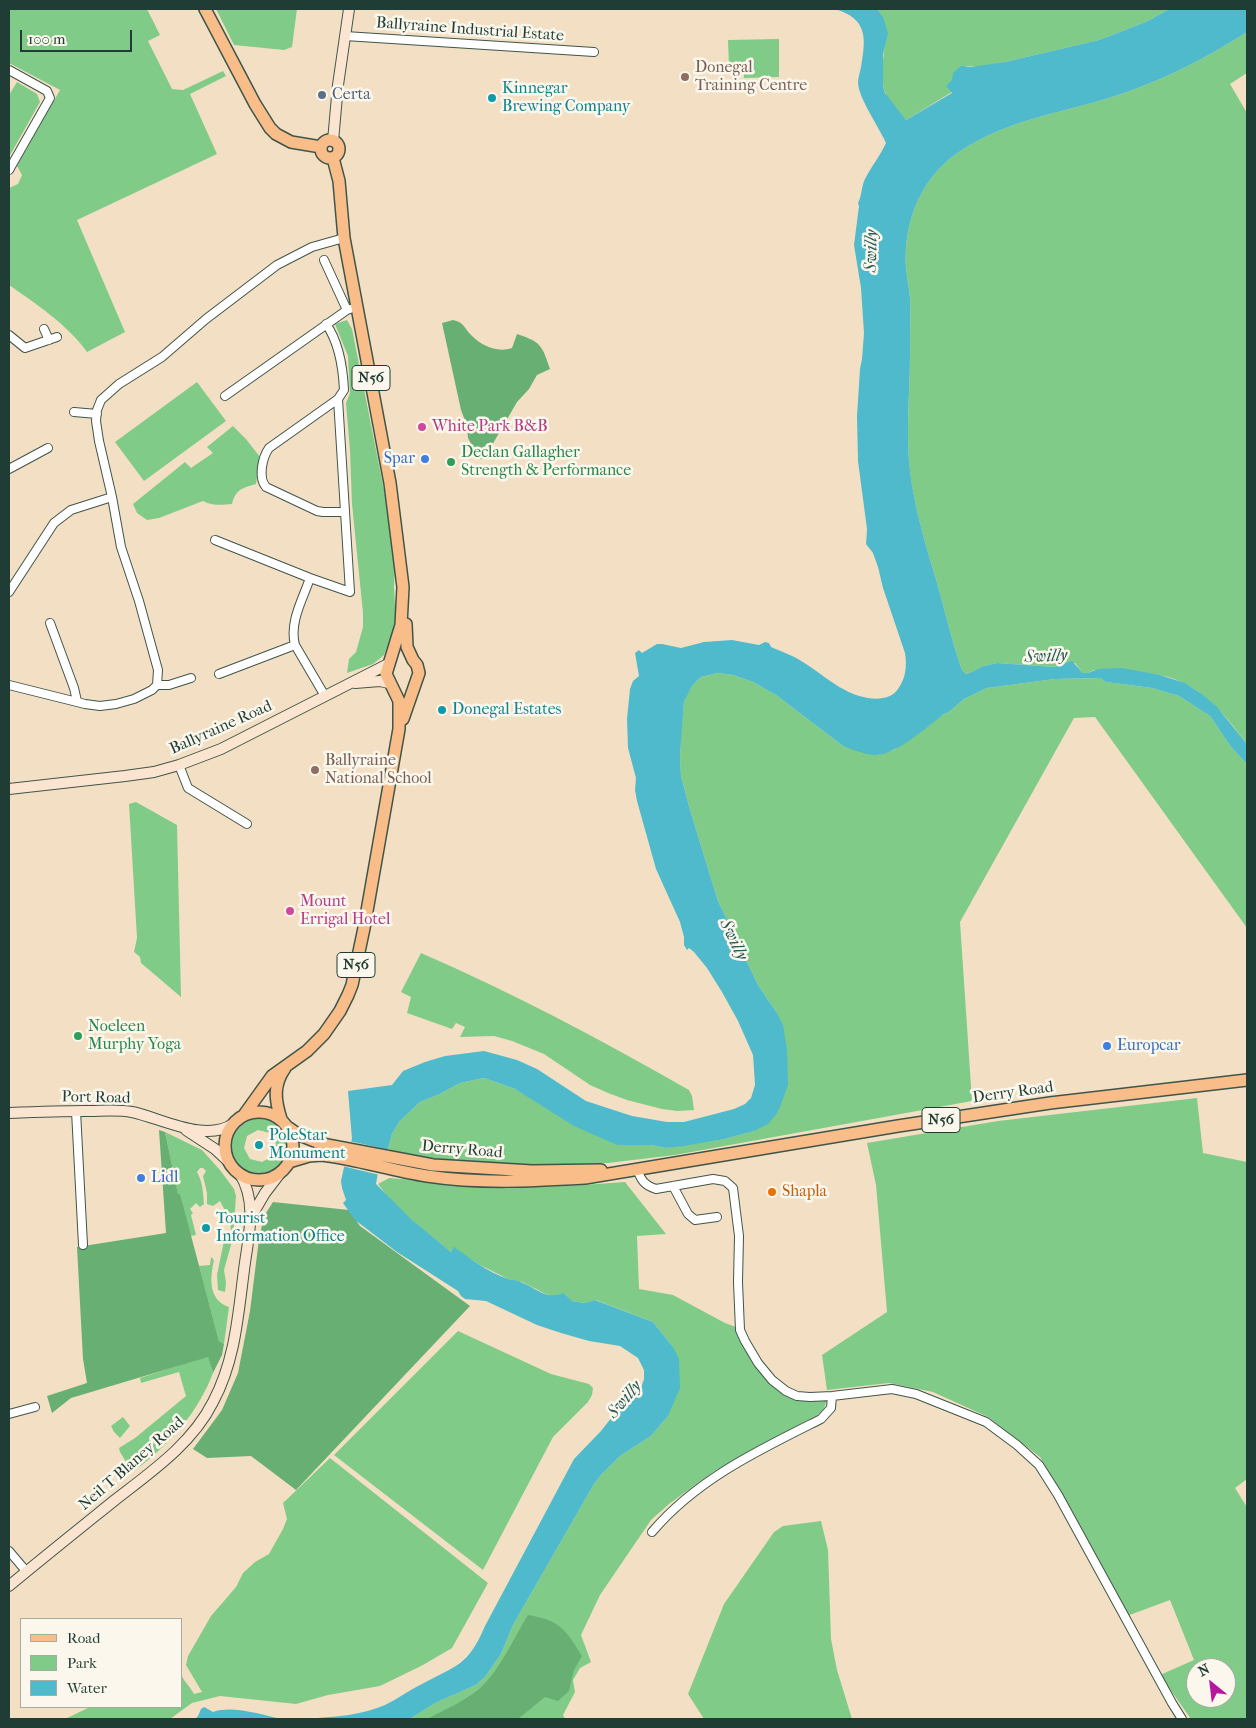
<!DOCTYPE html>
<html>
<head>
<meta charset="utf-8">
<style>
	body { margin:0 }
	#map { position:relative; width:1256px; height:1728px; overflow:hidden; background:#f3e0c4; font-family:"IM FELL French Canon",serif }
	canvas { display:block }
	.frame { position:absolute; inset:0; border:10px solid #1f3d34; pointer-events:none }
	.legend { position:absolute; left:20px; top:1618px; width:162px; height:90px; box-sizing:border-box; background:#fbf7ec; border:1px solid #a3ada2; margin:0; padding:6px 9px; list-style:none; font-size:15px; color:#1f3d34 }
	.legend li { display:flex; align-items:center; gap:10px; height:25px }
	.legend b { width:25px; border:1px solid #a3ada2 }
	.north { position:absolute; left:1186px; top:1658px; width:50px; height:50px; box-sizing:border-box; background:#fbf7ec; border:1px solid #a3ada2; border-radius:50%; rotate:331deg; font-size:14px; font-weight:700; line-height:20px; text-align:center; color:#1f3d34 }
	.north::after { content:''; display:block; margin:auto; width:18px; height:22px; background:#b5179e; clip-path:polygon(50% 0,100% 100%,50% 72%,0 100%) }
	.scale { position:absolute; left:20px; top:30px; width:112px; height:22px; box-sizing:border-box; border:2px solid #1f3d34; border-top:0; padding-left:6px; font-size:15px; line-height:18px; white-space:nowrap; color:#1f3d34; -webkit-text-stroke:4px #fbf7ec; paint-order:stroke }
</style>
</head>
<body>
<div id="map">
<canvas width="1256" height="1728"></canvas>
<div class="frame"></div>
<ul class="legend">
<li><b style="height:6px;background:#f8bd89"></b>Road</li>
<li><b style="height:14px;background:#81cb88"></b>Park</li>
<li><b style="height:14px;background:#4fbacb"></b>Water</li>
</ul>
<div class="north">N</div>
<div class="scale">100 m</div>
</div>
<script>
const g = document.querySelector('canvas').getContext('2d');
g.lineJoin = 'round';
function fillPath(path, color) {
  g.fillStyle = color;
  g.fill(path, 'evenodd');
}
function trace(path, color, width, dash) {
  g.strokeStyle = color;
  g.lineWidth = width;
  g.lineCap = dash ? 'butt' : 'round';
  g.setLineDash(dash || []);
  g.stroke(path);
}
function drawText(font, color, halo, rows, align = 'center') {
  g.font = font + ' "IM FELL French Canon",serif';
  g.lineWidth = 5;
  g.setLineDash([]);
  g.textBaseline = 'middle';
  g.strokeStyle = halo;
  g.fillStyle = color;
  for (const [text, x, y, turn = 0] of rows) {
    g.save();
    g.translate(x, y);
    g.rotate((+turn || 0) * Math.PI / 180);
    g.textAlign = isNaN(turn) ? turn : align;
    if (halo) g.strokeText(text, 0, 0);
    g.fillText(text, 0, 0);
    g.restore();
  }
}
fillPath(new Path2D(`
	M 9,9 L 147,9 L 160,35 L 148,41 L 172,89 L 183,90 L 223,71 L 226,76 L 190,94 L 217,154 L 77,220 L 125,332 L 87,352 C 67,324 36,304 9,285 L 9,188 L 18,184 L 22,175 L 17,166 L 60,90 L 9,63 Z
	M 216,9 L 297,9 L 292,47 L 284,50 L 234,45 Z
	M 877,9 L 1169,9 L 1148,21 L 1099,40 L 1005,62 L 978,67 L 966,66 L 952,92 L 906,120 C 899,112 889,103 885,92 C 875,65 896,33 877,9 Z
	M 1247,32 L 1247,73 L 1230,84 L 1247,113 L 1247,744 C 1224,714 1200,682 1159,675 C 1138,671 1116,672 1094,670 L 1088,673 L 1083,673 L 1075,663 L 1055,667 L 997,663 L 983,666 L 972,672 L 966,674 L 962,670 C 950,636 943,601 932,566 C 922,532 912,497 909,462 C 906,420 911,378 910,337 C 910,324 911,311 910,298 C 909,288 907,278 906,268 C 903,221 922,175 962,150 C 1010,119 1059,114 1112,97 C 1160,82 1205,59 1247,32 Z
	M 779,39 L 779,77 L 744,78 L 744,67 L 729,67 L 728,40 Z
	M 17,82 L 37,94 L 40,102 L 9,157 L 9,95 Z
	M 347,320 L 352,329 L 384,490 L 395,566 L 394,587 L 396,624 L 384,655 L 373,664 L 347,673 L 349,659 L 356,652 L 363,627 L 363,613 L 352,504 L 350,451 L 346,403 L 350,393 L 348,356 L 335,324 Z
	M 197,382 L 226,421 L 144,481 L 115,442 Z
	M 233,426 L 246,439 L 260,457 L 256,484 C 242,488 236,489 232,504 C 223,505 211,506 203,501 L 159,518 L 147,520 L 137,513 L 133,504 L 185,462 L 191,468 L 213,453 L 207,447 Z
	M 718,673 L 733,675 L 753,682 L 776,695 L 843,746 L 878,755 L 894,750 L 944,714 L 949,712 L 964,699 L 987,688 L 1055,679 L 1100,678 L 1106,682 L 1152,688 L 1179,696 L 1210,716 L 1231,747 L 1247,764 L 1247,928 L 1095,717 L 1074,718 L 960,922 L 972,1101 L 675,1155 L 608,1163 L 542,1165 L 474,1164 L 405,1155 L 388,1149 L 392,1134 L 399,1122 L 420,1102 L 440,1094 L 460,1083 L 484,1078 L 515,1089 L 617,1145 L 651,1145 L 666,1148 L 725,1139 L 754,1131 L 778,1112 L 781,1101 L 777,1013 L 758,985 L 718,901 L 690,810 L 681,776 L 680,756 L 681,735 L 684,702 L 688,693 L 692,686 L 701,677 Z
	M 136,802 L 177,825 L 181,997 L 141,963 L 140,957 L 134,952 L 137,938 L 129,804 Z
	M 421,953 C 513,993 602,1040 689,1090 L 692,1096 L 694,1110 L 678,1111 L 662,1109 L 627,1100 L 608,1093 L 590,1085 L 544,1054 L 512,1041 L 494,1036 L 460,1037 L 465,1027 L 456,1023 L 452,1029 L 407,1013 L 411,997 L 401,992 Z
	M 1197,1098 L 1203,1153 L 1247,1162 L 1247,1479 L 1235,1488 L 1247,1507 L 1247,1719 L 1191,1719 L 1160,1675 L 1194,1660 L 1170,1600 L 1127,1616 L 1040,1457 L 988,1417 L 933,1392 L 889,1383 L 827,1390 L 822,1355 L 887,1312 L 876,1185 L 867,1143 L 998,1121 ZM 1196,1668 L 1226,1668 L 1226,1698 L 1196,1698 Z
	M 254,1119 C 293,1115 299,1168 263,1173 C 255,1175 247,1172 241,1167 C 222,1151 233,1125 254,1119 ZM 258,1130 L 270,1133 L 276,1144 L 273,1156 L 262,1162 L 250,1159 L 244,1148 L 247,1136 Z
	M 165,1132 L 202,1150 L 220,1170 L 234,1189 L 236,1196 L 233,1238 L 224,1270 L 226,1282 L 225,1292 L 218,1290 L 217,1275 L 224,1241 L 232,1241 L 230,1220 L 220,1201 L 213,1206 L 207,1204 L 207,1193 L 203,1176 L 206,1171 L 203,1168 L 200,1168 L 197,1172 C 203,1183 203,1192 204,1204 L 200,1207 L 196,1203 L 190,1209 L 193,1213 L 191,1215 L 196,1235 L 190,1236 L 180,1195 L 178,1195 Z
	M 389,1178 L 500,1187 L 569,1186 L 625,1182 L 666,1234 L 637,1236 L 639,1289 L 673,1295 L 725,1323 L 736,1327 C 741,1350 772,1396 798,1400 C 807,1401 817,1399 826,1399 C 826,1407 823,1411 817,1415 L 713,1472 L 669,1504 L 651,1520 L 600,1595 L 581,1635 L 591,1662 L 580,1668 L 573,1680 L 575,1692 L 563,1715 L 565,1719 L 410,1719 L 435,1703 L 476,1685 L 485,1677 L 501,1654 L 513,1625 L 594,1484 L 601,1475 L 620,1456 L 651,1436 L 668,1416 L 673,1347 L 653,1322 L 596,1300 L 585,1303 L 572,1301 L 546,1294 L 522,1282 L 508,1279 L 480,1265 L 454,1248 L 451,1252 C 426,1231 397,1211 378,1184 Z
	M 211,1257 L 214,1260 C 210,1278 208,1300 229,1307 L 224,1344 L 219,1341 L 199,1266 L 210,1265 Z
	M 458,1331 L 551,1374 L 589,1384 L 593,1388 L 592,1395 L 588,1402 L 553,1437 L 483,1570 L 334,1455 Z
	M 208,1356 L 213,1373 C 198,1412 173,1440 142,1465 L 139,1467 L 128,1465 L 120,1452 L 119,1448 L 135,1438 L 186,1396 L 179,1372 L 141,1383 L 140,1378 Z
	M 123,1417 L 130,1426 L 120,1438 L 114,1432 L 111,1426 Z
	M 330,1458 L 488,1583 L 452,1648 L 423,1665 L 380,1686 L 328,1695 L 296,1704 L 220,1696 L 192,1703 L 170,1719 L 65,1719 L 90,1707 L 181,1707 L 181,1674 C 184,1682 190,1686 194,1694 L 202,1692 L 186,1665 L 188,1656 L 211,1616 L 236,1587 L 243,1573 L 255,1562 L 269,1554 L 283,1529 L 287,1519 L 283,1503 Z
	M 821,1521 L 828,1550 L 831,1639 L 837,1670 L 852,1719 L 704,1719 L 688,1694 L 724,1604 L 774,1532 L 783,1526 Z`), '#81cb88');
fillPath(new Path2D(`
	M 453,320 C 464,322 464,328 471,335 C 482,346 497,353 512,348 L 517,334 C 541,342 542,345 550,369 L 537,375 L 529,389 L 517,402 L 484,459 L 479,459 L 468,438 L 467,426 L 461,410 L 442,323 Z
	M 159,1130 L 165,1132 L 178,1194 L 180,1194 L 219,1341 L 224,1344 L 222,1355 L 213,1373 L 208,1357 L 71,1398 L 52,1413 L 47,1396 L 87,1383 L 83,1359 L 77,1247 L 166,1233 Z
	M 273,1202 L 349,1210 L 360,1226 L 470,1306 L 296,1490 L 251,1456 L 207,1458 L 193,1449 L 222,1410 L 238,1373 L 250,1311 L 259,1239 L 264,1216 Z
	M 528,1615 C 560,1620 566,1630 582,1656 L 574,1670 L 569,1691 L 558,1701 L 545,1697 L 518,1719 L 427,1719 C 444,1710 463,1702 478,1690 C 500,1671 513,1639 528,1615 Z`), '#68af74');
fillPath(new Path2D(`
	M 835,9 L 877,9 L 883,17 L 888,33 L 883,55 L 883,86 L 885,93 L 906,120 L 952,93 L 946,86 L 952,80 L 953,73 L 961,66 L 971,67 L 1005,62 L 1099,40 L 1148,21 L 1169,9 L 1247,9 L 1247,32 C 1205,59 1160,82 1112,97 C 1059,114 1010,119 962,150 C 922,175 903,221 906,268 C 907,278 909,288 910,298 C 911,311 910,324 910,337 C 911,378 906,420 909,461 C 912,497 922,532 932,566 C 943,601 950,636 962,670 L 966,674 L 972,672 L 983,666 L 997,663 L 1055,667 L 1072,661 L 1083,673 L 1088,673 L 1098,669 L 1122,668 L 1160,675 L 1185,683 L 1202,694 L 1217,707 L 1247,744 L 1247,764 L 1231,747 L 1210,716 L 1179,696 L 1152,688 L 1106,682 L 1100,678 L 1055,679 L 987,688 L 964,699 L 949,712 L 944,714 C 928,726 897,754 877,755 C 866,755 853,750 843,746 L 776,695 L 753,682 L 733,675 L 718,673 L 701,677 L 692,686 L 684,702 L 680,755 L 681,776 L 690,810 L 718,901 L 758,985 L 777,1013 L 783,1025 L 787,1050 L 788,1085 L 778,1112 L 768,1124 L 754,1131 L 725,1139 L 684,1146 L 666,1148 L 651,1145 L 617,1145 L 574,1126 L 515,1089 L 484,1078 L 460,1083 L 440,1094 L 420,1102 L 399,1122 L 392,1134 L 388,1149 L 382,1149 L 376,1184 L 411,1219 L 451,1252 L 454,1247 C 470,1258 489,1273 508,1279 C 513,1280 518,1280 523,1283 C 537,1289 547,1300 563,1293 L 572,1301 L 585,1303 L 595,1300 L 653,1322 L 673,1347 L 679,1359 L 680,1388 L 668,1416 L 651,1436 L 620,1456 L 601,1475 L 594,1484 L 513,1625 L 501,1654 L 485,1677 L 476,1685 L 435,1703 L 410,1719 L 286,1719 C 318,1718 355,1718 385,1705 C 398,1699 409,1690 422,1684 C 457,1665 468,1666 485,1626 L 574,1459 L 601,1431 L 612,1417 L 641,1388 L 644,1379 L 644,1370 L 638,1358 L 620,1346 L 589,1341 L 561,1333 L 537,1325 L 486,1301 L 465,1299 L 461,1296 L 458,1291 L 397,1252 L 355,1220 L 343,1203 L 346,1200 L 342,1188 L 341,1181 L 346,1158 L 352,1139 L 348,1091 L 392,1085 L 403,1071 L 425,1062 L 445,1056 L 484,1051 L 517,1060 L 537,1069 L 586,1101 L 632,1116 L 667,1122 L 684,1122 L 734,1109 L 745,1104 L 751,1098 L 755,1085 L 753,1055 L 738,1021 L 722,992 L 707,968 L 694,952 L 689,948 L 687,950 L 684,945 L 684,937 L 680,922 L 656,869 L 637,801 L 635,790 L 636,778 L 628,748 L 627,719 L 630,689 L 633,681 L 639,676 L 635,653 L 639,650 L 642,653 L 657,644 L 662,644 L 681,648 L 704,642 L 732,640 L 759,645 L 765,642 L 769,643 L 771,647 C 783,652 796,657 806,664 C 819,672 831,683 845,690 C 859,698 887,705 898,689 C 906,678 907,666 905,653 L 883,588 L 878,567 L 873,553 L 866,544 L 867,529 L 858,461 L 857,416 L 860,369 L 862,359 L 864,333 L 861,288 L 854,245 L 859,206 L 858,203 C 862,196 861,187 865,179 C 871,167 880,156 886,143 C 879,127 859,99 858,83 C 858,78 860,72 861,67 C 866,38 868,19 835,9 Z
	M 204,1707 L 213,1712 C 233,1705 261,1715 282,1719 L 195,1719 L 198,1716 L 201,1709 Z`), '#4fbacb');
fillPath(new Path2D(`
	M 349,1141 L 390,1150 L 387,1153 L 384,1152 L 380,1175 L 342,1166 Z`), '#f3e0c4');
const street = new Path2D(`
	M 345,36 L 594,52
	M 9,70 L 47,91 L 50,98 L 9,170
	M 324,260 L 347,310 L 350,309
	M 326,324 C 339,342 343,369 344,390 L 338,399
	M 44,329 L 49,340
	M 9,335 L 25,348 L 57,337
	M 225,396 L 347,310
	M 74,412 L 97,414
	M 9,469 L 48,448
	M 215,540 L 310,578 L 350,592 L 338,399 L 269,448 C 262,458 258,478 266,487 L 317,511 L 323,512 L 345,512
	M 310,578 C 303,599 289,622 295,645 L 325,696
	M 9,592 L 54,523 L 71,510 L 112,497
	M 50,623 L 74,688 L 77,701
	M 219,674 L 295,645
	M 9,685 L 85,704 L 100,706 L 116,704 L 134,699 L 152,690 L 157,685 L 158,670 L 139,601 L 121,547 L 112,497 L 99,441 L 96,421 L 97,410 L 101,400 L 119,384 L 162,357 L 206,319 L 277,265 L 312,247 L 344,238
	M 157,685 L 169,685 L 191,678
	M 179,765 L 188,788 L 247,824
	M 76,1111 L 83,1245
	M 637,1169 C 641,1180 644,1185 656,1189 L 713,1179 L 725,1181 L 733,1188 L 739,1236 L 738,1282 L 740,1330 L 745,1341 L 758,1363 L 772,1380 L 786,1391 L 797,1396 L 810,1397 L 832,1396 L 892,1389 L 916,1394 L 986,1422 L 1017,1445 L 1039,1465 L 1058,1495 L 1172,1703 L 1182,1719
	M 673,1186 L 688,1214 L 695,1220 L 717,1217
	M 9,1414 L 35,1407
	M 652,1532 C 697,1479 759,1450 821,1419 L 831,1408 L 832,1396
	M 9,1551 L 26,1571`);
const secondary = new Path2D(`
	M 333,141 L 338,85 L 349,9
	M 355,683 L 380,681 L 389,683
	M 9,789 L 125,776 L 154,772 L 179,765 L 221,749 L 388,664
	M 9,1113 C 34,1112 60,1111 86,1111 C 101,1111 117,1109 132,1112 C 161,1118 205,1143 233,1124
	M 186,1130 L 215,1149 L 228,1161
	M 251,1217 L 265,1193 L 281,1172
	M 9,1586 C 44,1557 79,1529 115,1500 C 151,1472 192,1444 213,1402 C 235,1361 238,1316 244,1270 C 248,1237 258,1204 240,1174`);
const primary = new Path2D(`
	M 205,9 L 255,104 L 270,128 L 276,134 L 291,142 L 321,147
	M321 149a9 9 0 1 1 18 0a9 9 0 1 1-18 0Z
	M 403,719 L 419,673 L 417,665 L 413,660 L 407,647 L 406,624
	M225 1146a34 34 0 1 1 68 0a34 34 0 1 1-68 0Z
	M 244,1115 L 272,1076 L 307,1051 L 324,1034 L 340,1011 L 348,995 L 352,985 L 364,928 L 399,729 L 399,701 L 386,674 L 401,625 L 403,587 L 390,483 L 344,238 L 339,181 L 333,158
	M 281,1119 C 275,1100 273,1085 285,1068
	M 289,1128 L 299,1135 L 322,1144 L 433,1165 L 532,1171 L 601,1170
	M 289,1162 L 309,1156 L 322,1155 C 357,1159 392,1171 427,1176 C 479,1184 533,1181 585,1178 L 898,1126 L 1050,1103 L 1247,1080`);
trace(street, '#3f554a', 10);
trace(secondary, '#3f554a', 12);
trace(primary, '#3f554a', 14);
trace(street, '#fff', 8);
trace(secondary, '#fce5d0', 10);
trace(primary, '#f8bd89', 11);
for (const [x, y, r, color] of [
	[685,77,5,"#8d6e63"],
	[322,95,5,"#5c6f8a"],
	[492,98,5,"#0f9aa8"],
	[422,427,5,"#d1479c"],
	[425,459,5,"#3f7fe0"],
	[451,462,5,"#2e9e5b"],
	[442,710,5,"#0f9aa8"],
	[315,770,5,"#8d6e63"],
	[290,911,5,"#d1479c"],
	[78,1036,5,"#2e9e5b"],
	[1107,1046,5,"#3f7fe0"],
	[259,1145,5,"#0f9aa8"],
	[141,1178,5,"#3f7fe0"],
	[772,1192,5,"#e8710a"],
	[206,1228,5,"#0f9aa8"]
]) {
  const dot = new Path2D();
  dot.arc(x, y, r, 0, 2 * Math.PI);
  g.fillStyle = color;
  g.fill(dot);
  trace(dot, '#fbf7ec', 2);
}
for (const [x, y, w] of [
	[371,378,38],
	[356,965,38],
	[941,1120,38]
]) {
  const box = new Path2D();
  box.roundRect(x - w / 2, y - 12.5, w, 25, 4);
  g.fillStyle = '#fbf7ec';
  g.fill(box);
  trace(box, '#1f3d34', 1);
}
drawText('bold 15px', '#1f3d34', null, [
	["N56",371,378],
	["N56",356,965],
	["N56",941,1120]
]);
drawText('16px', '#1f3d34', '#fbf7ec', [
	["Ballyraine Industrial Estate",470,30,4],
	["Ballyraine Road",221,728,-24],
	["Derry Road",1013,1093,-8],
	["Port Road",96,1098,1],
	["Derry Road",462,1150,5],
	["Neil T Blaney Road",132,1464,-41]
]);
drawText('16px', '#785e54', '#fbf7ec', [
	["Donegal",695,68],
	["Training Centre",695,86],
	["Ballyraine",325,761],
	["National School",325,779]
], 'left');
drawText('16px', '#0d838f', '#fbf7ec', [
	["Kinnegar",502,89],
	["Brewing Company",502,107],
	["Donegal Estates",452,710],
	["PoleStar",269,1136],
	["Monument",269,1154],
	["Tourist",216,1219],
	["Information Office",216,1237]
], 'left');
drawText('16px', '#4e5e75', '#fbf7ec', [
	["Certa",332,95]
], 'left');
drawText('16px', '#b23c85', '#fbf7ec', [
	["White Park B&B",432,427],
	["Mount",300,902],
	["Errigal Hotel",300,920]
], 'left');
drawText('16px', '#27864d', '#fbf7ec', [
	["Declan Gallagher",461,453],
	["Strength & Performance",461,471],
	["Noeleen",88,1027],
	["Murphy Yoga",88,1045]
], 'left');
drawText('16px', '#366cbe', '#fbf7ec', [
	["Spar",415,459,"right"],
	["Europcar",1117,1046],
	["Lidl",151,1178]
], 'left');
drawText('16px', '#c56008', '#fbf7ec', [
	["Shapla",782,1192]
], 'left');
drawText('italic 18px', '#2b5c5a', '#fbf7ec', [
	["Swilly",872,251,-89],
	["Swilly",1046,657,-3],
	["Swilly",733,940,64],
	["Swilly",625,1400,-50]
]);
</script>
</body>
</html>
